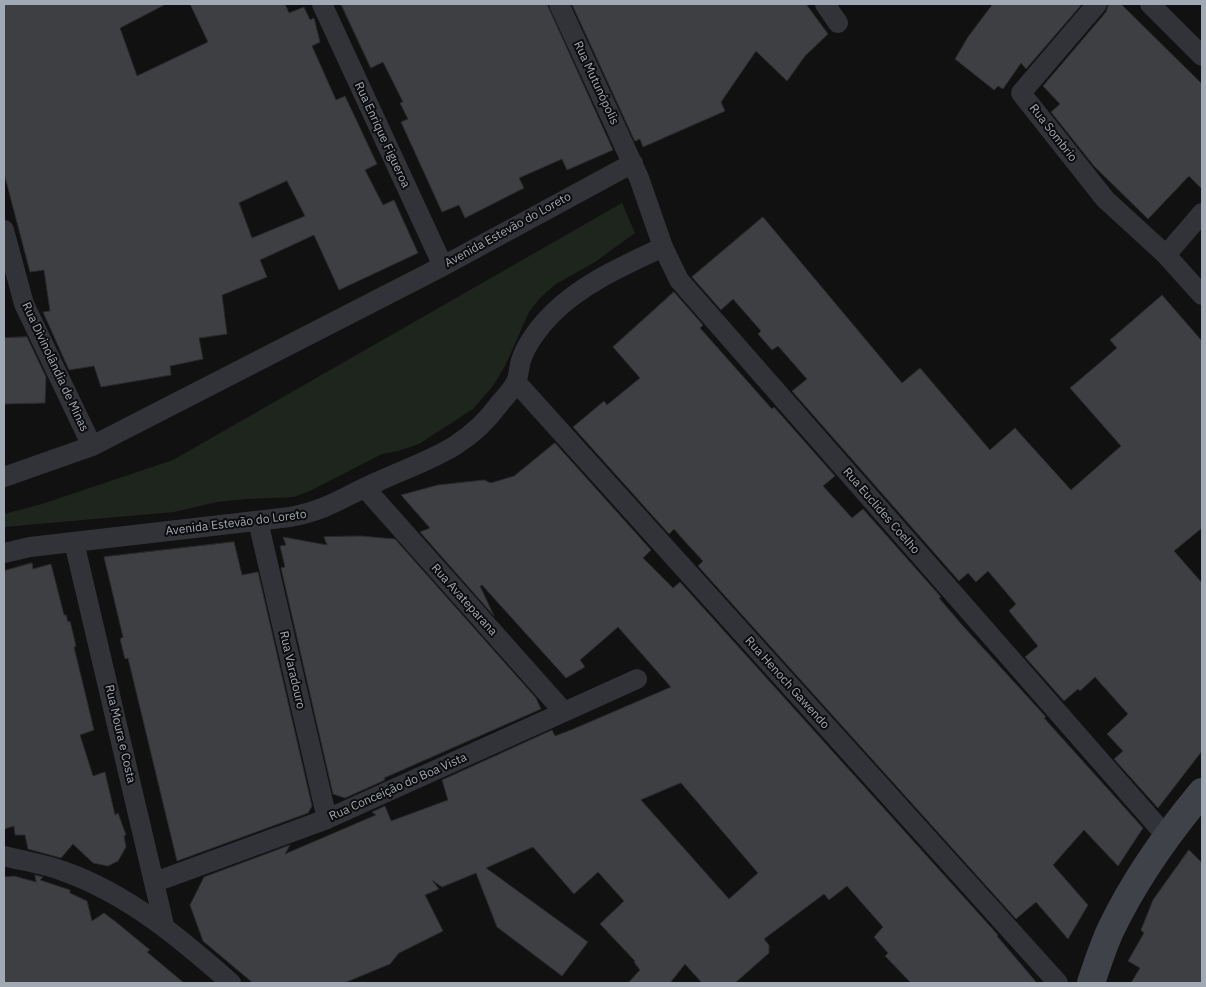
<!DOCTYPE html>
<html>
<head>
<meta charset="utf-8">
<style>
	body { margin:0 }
	#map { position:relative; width:1206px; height:987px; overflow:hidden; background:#111112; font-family:"IBM Plex Sans",sans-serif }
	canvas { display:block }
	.frame { position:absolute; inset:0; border:5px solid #a1a9b4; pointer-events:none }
</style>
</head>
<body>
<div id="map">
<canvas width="1206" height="987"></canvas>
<div class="frame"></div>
</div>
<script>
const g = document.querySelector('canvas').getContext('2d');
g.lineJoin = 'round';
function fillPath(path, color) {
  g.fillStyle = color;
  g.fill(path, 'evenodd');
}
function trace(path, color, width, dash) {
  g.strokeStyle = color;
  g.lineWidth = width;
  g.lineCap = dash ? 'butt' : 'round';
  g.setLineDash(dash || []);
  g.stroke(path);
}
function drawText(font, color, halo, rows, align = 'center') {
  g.font = font + ' "IBM Plex Sans",sans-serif';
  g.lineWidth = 4;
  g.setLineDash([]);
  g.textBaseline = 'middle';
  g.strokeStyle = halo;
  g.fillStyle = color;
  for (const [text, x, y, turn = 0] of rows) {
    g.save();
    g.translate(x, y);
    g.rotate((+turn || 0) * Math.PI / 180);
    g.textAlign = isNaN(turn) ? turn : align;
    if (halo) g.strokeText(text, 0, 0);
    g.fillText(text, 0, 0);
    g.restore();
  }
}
fillPath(new Path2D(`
	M 622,203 L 635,233 L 595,262 L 556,284 L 540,298 L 529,312 L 505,366 L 493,386 L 473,409 L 419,444 L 398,451 L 382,454 L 312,490 L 294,497 L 248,499 L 217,502 L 174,512 L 4,527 L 4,514 L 42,504 L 173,460 Z`), '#1d251d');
const building = new Path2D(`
	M 4,4 L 166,4 L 120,28 L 137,76 L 208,42 L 190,4 L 285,4 L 289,13 L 304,7 L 310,20 L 314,18 L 320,42 L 312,46 L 336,100 L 345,96 L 377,164 L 365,170 L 383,205 L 394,200 L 418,253 L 339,290 L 314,235 L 260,260 L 267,277 L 222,295 L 227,334 L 199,338 L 203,359 L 170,366 L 171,375 L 101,387 L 94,366 L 69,370 L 43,312 L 50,311 L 44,270 L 30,272 L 4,173 ZM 287,181 L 305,216 L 252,238 L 239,203 Z
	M 341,4 L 547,4 L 613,150 L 567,170 L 562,159 L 519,178 L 524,188 L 465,218 L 459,205 L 442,212 L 401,122 L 408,119 L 400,103 L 403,102 L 383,62 L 371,68 Z
	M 572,4 L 806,4 L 828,34 L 805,56 L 787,81 L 756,51 L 721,102 L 725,111 L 643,147 L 640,139 L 635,141 Z
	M 993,4 L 1082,4 L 1026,69 L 1021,63 L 1003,89 L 998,86 L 994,90 L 955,59 L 968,37 Z
	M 1109,4 L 1121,4 L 1202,84 L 1202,189 L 1189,176 L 1148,219 L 1094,166 L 1051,112 L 1060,104 L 1043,86 L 1106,12 Z
	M 763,217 L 902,383 L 920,368 L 990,450 L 1015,428 L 1071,490 L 1121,446 L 1070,388 L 1117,348 L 1110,340 L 1162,295 L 1202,341 L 1202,528 L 1174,551 L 1202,583 L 1202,751 L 1158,808 L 1114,759 L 1123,751 L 1107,734 L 1128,714 L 1095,677 L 1080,691 L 1078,689 L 1064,701 L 1025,657 L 1038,646 L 1009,611 L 1016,604 L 988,571 L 976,582 L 968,573 L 959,581 L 792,391 L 807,379 L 778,346 L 772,350 L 758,334 L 761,331 L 733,299 L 721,310 L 692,277 Z
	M 674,292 L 703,325 L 700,328 L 772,409 L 774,407 L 835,476 L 823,486 L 852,518 L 863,509 L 941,597 L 939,598 L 963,626 L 1046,717 L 1044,718 L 1143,828 L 1118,866 L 1084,830 L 1053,865 L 1088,905 L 1068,939 L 1036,902 L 1016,919 L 698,566 L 703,561 L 689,546 L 674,529 L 669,534 L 573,427 L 604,401 L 607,405 L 640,378 L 613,347 Z
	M 27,337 L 46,377 L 45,403 L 4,404 L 4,338 Z
	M 555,443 L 651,550 L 643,558 L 673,588 L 680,582 L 998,935 L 997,936 L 1037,983 L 911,983 L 885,956 L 888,953 L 874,937 L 883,927 L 847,886 L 829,900 L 824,894 L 764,939 L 769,945 L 769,953 L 735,983 L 702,983 L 685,964 L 670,983 L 628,983 L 640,970 L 634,962 L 635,961 L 600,924 L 624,901 L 598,872 L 574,894 L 533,847 L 486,868 L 588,942 L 562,976 L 497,927 L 476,873 L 442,887 L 432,880 L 439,889 L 425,895 L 443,931 L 399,953 L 390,964 L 344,983 L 253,983 L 203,941 L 190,905 L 204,877 L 290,845 L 285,854 L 376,815 L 372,812 L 385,806 L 391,821 L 448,800 L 442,780 L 552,730 L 555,736 L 571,730 L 671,687 L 618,627 L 580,660 L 585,667 L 566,678 L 482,585 L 480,586 L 494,616 L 420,532 L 430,528 L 401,495 L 438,485 L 484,480 L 491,483 L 514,476 ZM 681,783 L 758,873 L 729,899 L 641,800 Z
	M 360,536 L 395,539 L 536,698 L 541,709 L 384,778 L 385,780 L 345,798 L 333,794 L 281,568 L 285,567 L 280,546 L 286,545 L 283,537 L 327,545 L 324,537 Z
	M 234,542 L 242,575 L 258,572 L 312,806 L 308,813 L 177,861 L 128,658 L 125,659 L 120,639 L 123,637 L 104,557 Z
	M 32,563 L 33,569 L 51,564 L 64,615 L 66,615 L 68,622 L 70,621 L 76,646 L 74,647 L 94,730 L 80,735 L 93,776 L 105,772 L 115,815 L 118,813 L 126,835 L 124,836 L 126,847 L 118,861 L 108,866 L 93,863 L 73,844 L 61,858 L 28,849 L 25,835 L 15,835 L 14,826 L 4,829 L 4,571 Z
	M 1189,850 L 1202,863 L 1202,983 L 1131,983 L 1140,968 L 1128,961 L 1144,933 L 1141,930 L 1153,900 Z
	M 35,875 L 43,877 L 40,880 L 70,890 L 70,893 L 87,901 L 92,921 L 104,913 L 116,922 L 150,950 L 147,952 L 184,983 L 4,983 L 4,877 L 14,876 L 36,882 Z`);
fillPath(building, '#3d3f42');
trace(building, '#2b2b2f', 1);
trace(new Path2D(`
	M 322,4 L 443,266
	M 559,4 L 639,178 L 663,247 L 679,280 L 1167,837
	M 825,4 L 838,23
	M 1097,4 L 1021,93 L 1105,199 L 1166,255
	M 1150,4 L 1202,56
	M 1202,213 L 1166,255 L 1202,295
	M 4,230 L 24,304 L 92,446
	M 516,382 L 1058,983
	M 4,477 L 92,446 L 443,266 L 633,163
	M 365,488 L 564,712
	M 258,521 L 327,819
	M 74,542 L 164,925
	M 4,553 L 30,547 L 290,517 C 328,510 343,497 377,482 C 427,459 465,451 500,403 C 505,397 512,390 516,382 C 519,375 519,367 521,360 C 527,343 540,326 553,313 C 583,283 625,265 663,247
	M 4,856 C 23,861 44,864 63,871 C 128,894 180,938 231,983
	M 155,882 L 327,819 L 637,679`), '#313338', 20);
trace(new Path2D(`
	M 1091,983 C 1097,965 1103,946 1111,929 C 1135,879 1167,834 1202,792`), '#3f4248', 28);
drawText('12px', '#a1a9b4', '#0c0c0d', [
	["Rua Mutunópolis",596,83,65],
	["Rua Sombrio",1053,133,52],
	["Rua Enrique Figueroa",382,135,65],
	["Avenida Estevão do Loreto",508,230,-29],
	["Rua Divinolândia de Minas",55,367,65],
	["Rua Euclides Coelho",881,511,49],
	["Avenida Estevão do Loreto",236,523,-7],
	["Rua Avateparana",464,600,48],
	["Rua Varadouro",292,670,77],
	["Rua Henoch Gawendo",787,683,48],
	["Rua Moura e Costa",120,734,77],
	["Rua Conceição do Boa Vista",398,787,-24]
]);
</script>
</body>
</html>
